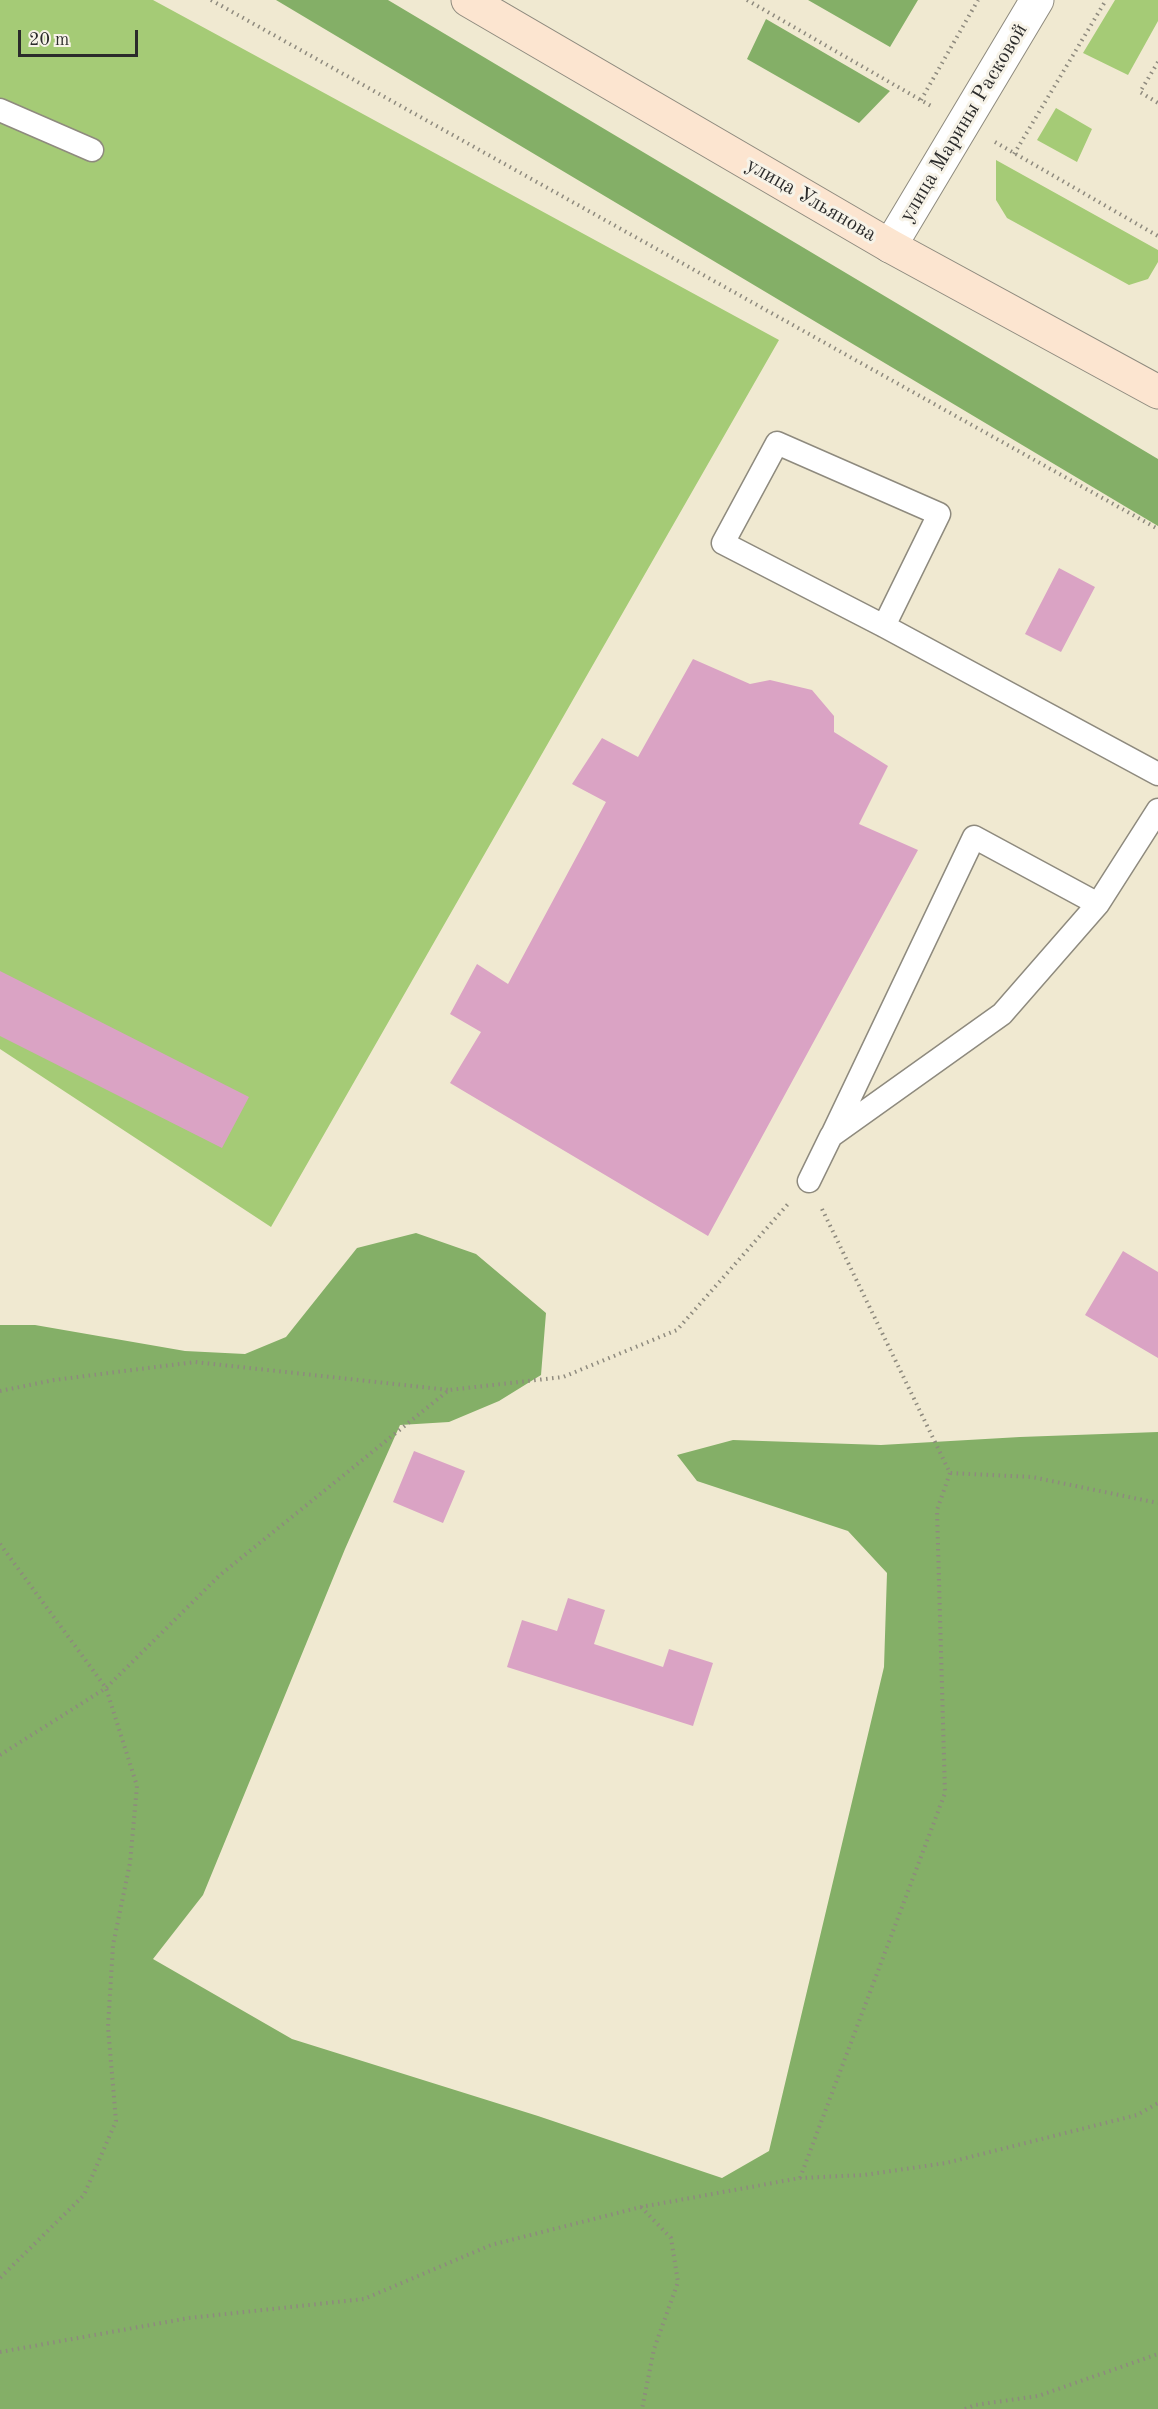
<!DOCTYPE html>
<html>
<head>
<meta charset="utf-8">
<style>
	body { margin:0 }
	#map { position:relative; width:1158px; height:2409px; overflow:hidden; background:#f0e9d1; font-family:"Old Standard TT",serif }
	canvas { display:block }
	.scale { position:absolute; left:18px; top:30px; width:120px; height:27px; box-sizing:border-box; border:3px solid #2b2b2b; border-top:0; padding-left:8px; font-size:18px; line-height:21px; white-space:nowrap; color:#2b2b2b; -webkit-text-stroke:4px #f7f3e8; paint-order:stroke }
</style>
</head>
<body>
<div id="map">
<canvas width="1158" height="2409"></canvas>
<div class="scale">20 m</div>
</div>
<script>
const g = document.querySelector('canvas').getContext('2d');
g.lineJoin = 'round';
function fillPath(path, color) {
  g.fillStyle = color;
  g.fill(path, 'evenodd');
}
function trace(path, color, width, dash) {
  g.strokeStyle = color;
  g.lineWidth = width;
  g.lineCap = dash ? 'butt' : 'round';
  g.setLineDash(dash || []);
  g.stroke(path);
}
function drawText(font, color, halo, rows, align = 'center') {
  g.font = font + ' "Old Standard TT",serif';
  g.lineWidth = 6;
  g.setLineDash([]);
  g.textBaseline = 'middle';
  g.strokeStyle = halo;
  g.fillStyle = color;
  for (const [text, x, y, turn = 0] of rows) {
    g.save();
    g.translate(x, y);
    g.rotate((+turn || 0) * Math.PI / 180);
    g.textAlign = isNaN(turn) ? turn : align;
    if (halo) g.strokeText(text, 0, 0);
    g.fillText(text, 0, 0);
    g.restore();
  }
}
fillPath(new Path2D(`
	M 0,0 L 153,0 L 779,340 L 271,1227 L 0,1049 Z
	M 1115,0 L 1158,0 L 1158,21 L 1128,75 L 1083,53 Z
	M 1056,108 L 1092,129 L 1077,162 L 1037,140 Z
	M 996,160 L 1158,250 L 1158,262 L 1148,279 L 1129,285 L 1007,218 L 996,200 Z`), '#a5cb76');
fillPath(new Path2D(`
	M 276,0 L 388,0 L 1158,459 L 1158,526 Z
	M 808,0 L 918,0 L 890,47 Z
	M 766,19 L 890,91 L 859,123 L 747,59 Z
	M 416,1233 L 476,1254 L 546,1313 L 541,1375 L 499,1401 L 449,1422 L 400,1425 L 345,1549 L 203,1895 L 153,1959 L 292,2039 L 538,2116 L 722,2178 L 769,2151 L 884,1667 L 887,1573 L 848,1531 L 697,1481 L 677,1455 L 733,1440 L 881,1445 L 1020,1437 L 1158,1432 L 1158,2409 L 0,2409 L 0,1325 L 35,1325 L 185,1351 L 245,1354 L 286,1337 L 357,1248 Z`), '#84af67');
fillPath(new Path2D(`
	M 1059,568 L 1095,587 L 1061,652 L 1025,634 Z
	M 693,659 L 750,684 L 770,680 L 812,690 L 834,716 L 834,732 L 888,766 L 859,824 L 918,850 L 708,1236 L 450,1083 L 481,1032 L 450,1014 L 477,964 L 508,984 L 606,802 L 572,784 L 602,738 L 638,757 Z
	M 0,971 L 249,1097 L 222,1148 L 0,1036 Z
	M 1123,1251 L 1158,1272 L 1158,1358 L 1085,1315 Z
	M 414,1451 L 465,1471 L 443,1523 L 393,1502 Z
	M 568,1598 L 605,1610 L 594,1644 L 663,1667 L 669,1649 L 713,1663 L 693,1726 L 507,1667 L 522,1620 L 557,1631 Z`), '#daa3c4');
const service = new Path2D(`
	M 0,110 L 92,150
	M 884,626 L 939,514 L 777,443 L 723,543 L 884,626 L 1158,774
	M 832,1135 L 974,837 L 1098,904
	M 809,1181 L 831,1136 L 1002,1014 L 1098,904 L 1158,810`);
const tertiary = new Path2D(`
	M 890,246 L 1037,0`);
const secondary = new Path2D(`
	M 468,0 L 890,246 L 1158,392`);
trace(service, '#8e8a7e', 25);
trace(tertiary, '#8e8a7e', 35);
trace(secondary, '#8e8a7e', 35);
trace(new Path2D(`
	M 211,0 L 1158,529
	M 747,0 L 931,106
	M 1158,62 L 1140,92 L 1158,103
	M 921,100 L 978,0
	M 995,142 L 1158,236
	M 1014,154 L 1106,0
	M 822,1209 L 950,1473 L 1032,1477 L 1158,1503
	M 0,1391 L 54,1380 L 195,1362 L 449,1390
	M 0,1544 L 106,1688 L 137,1786 L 130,1863 L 113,1945 L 108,2027 L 116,2121 L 84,2195 L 0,2278
	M 0,1755 L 106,1688 L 220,1575 L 449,1390 L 563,1377 L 677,1330 L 788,1204
	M 800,2178 L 945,1793 L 937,1510 L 950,1473
	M 641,2207 L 671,2238 L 678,2282 L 654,2349 L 642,2409
	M 0,2352 L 189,2318 L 364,2299 L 491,2245 L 641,2207 L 800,2178 L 864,2175 L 946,2163 L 1137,2115 L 1158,2103
	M 965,2409 L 975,2405 L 1038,2396 L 1158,2354`), '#8e8a7e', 4, [1.5, 4.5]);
trace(service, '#fff', 22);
trace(tertiary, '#fff', 33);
trace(secondary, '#fce5d0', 33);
drawText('21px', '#2b2b2b', '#f7f3e8', [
	["улица Марины Расковой",964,123,-59],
	["улица Ульянова",811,200,30]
]);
</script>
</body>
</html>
